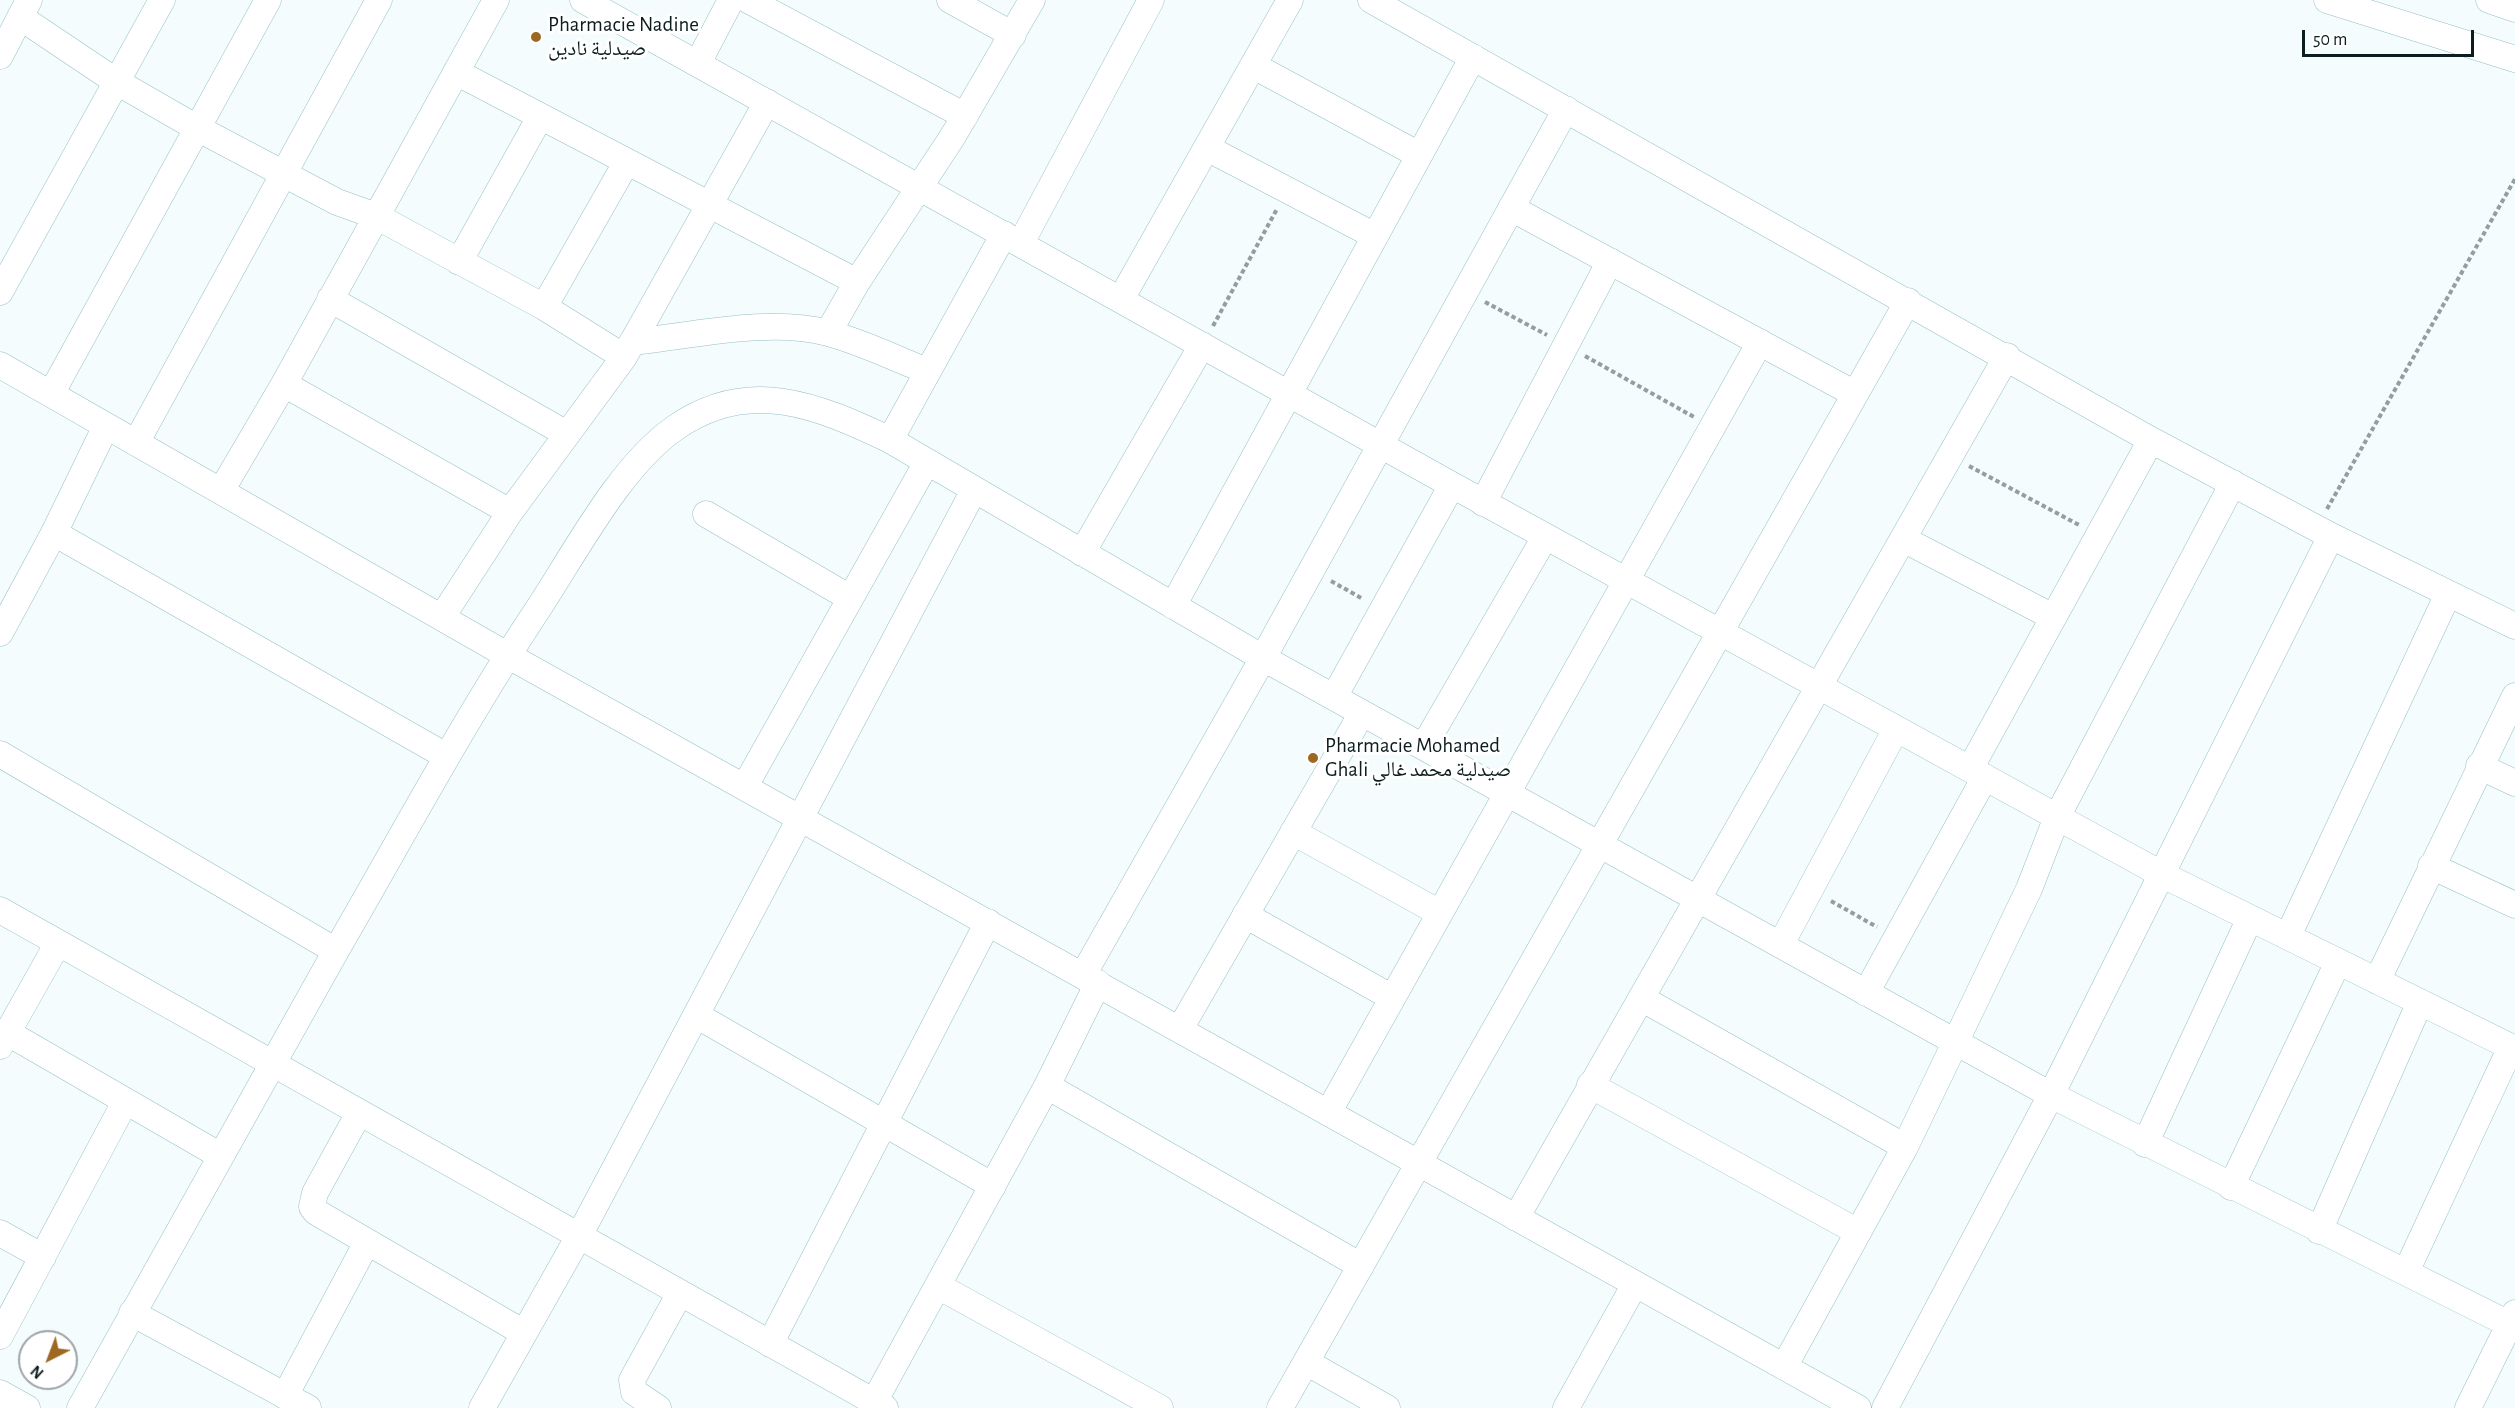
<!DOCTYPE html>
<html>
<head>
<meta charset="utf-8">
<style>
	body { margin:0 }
	#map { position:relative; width:2515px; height:1408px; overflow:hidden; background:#f4fcfe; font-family:"Alegreya Sans",sans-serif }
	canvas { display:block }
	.north { position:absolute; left:18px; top:1330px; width:60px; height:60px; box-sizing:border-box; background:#fff; border:2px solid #9ea5a5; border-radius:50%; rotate:222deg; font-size:16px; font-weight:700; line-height:24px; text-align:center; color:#0d1d1f }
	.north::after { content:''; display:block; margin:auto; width:21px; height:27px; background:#9e6822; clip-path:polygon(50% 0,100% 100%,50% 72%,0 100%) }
	.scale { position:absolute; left:2302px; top:30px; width:172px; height:27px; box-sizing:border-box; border:3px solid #0d1d1f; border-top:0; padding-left:8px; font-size:18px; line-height:21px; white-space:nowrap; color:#0d1d1f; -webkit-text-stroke:4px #fff; paint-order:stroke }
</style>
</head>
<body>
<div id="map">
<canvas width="2515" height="1408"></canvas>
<div class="north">N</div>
<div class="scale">50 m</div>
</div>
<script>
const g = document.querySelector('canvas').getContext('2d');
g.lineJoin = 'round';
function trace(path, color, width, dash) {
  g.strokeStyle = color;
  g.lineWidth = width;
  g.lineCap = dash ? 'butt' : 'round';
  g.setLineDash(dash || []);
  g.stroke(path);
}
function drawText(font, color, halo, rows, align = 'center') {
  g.font = font + ' "Alegreya Sans","Noto Naskh Arabic",sans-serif';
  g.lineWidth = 6;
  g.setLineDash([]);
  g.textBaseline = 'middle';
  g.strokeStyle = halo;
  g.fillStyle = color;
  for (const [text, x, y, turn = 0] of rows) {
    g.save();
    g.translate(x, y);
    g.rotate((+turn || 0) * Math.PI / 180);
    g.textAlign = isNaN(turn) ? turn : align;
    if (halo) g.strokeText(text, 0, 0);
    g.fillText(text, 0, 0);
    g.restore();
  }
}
const street = new Path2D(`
	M 583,0 L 1452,485 L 2163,875 L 2515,1049
	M 748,0 L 965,116
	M 950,0 L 1013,35
	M 1371,0 L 2151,440 L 2331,536 L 2515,626
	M 2327,0 L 2515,59
	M 2489,0 L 2515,9
	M 20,17 L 117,82 L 197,128 L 337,202 L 376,216 L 544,307 L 624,357
	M 0,56 L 29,0
	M 698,63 L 731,0
	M 1254,66 L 1419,155
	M 456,72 L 857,282
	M 1207,148 L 1375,236
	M 1511,208 L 1855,394
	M 1021,243 L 1151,0
	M 459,262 L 540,117
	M 0,292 L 162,0
	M 330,299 L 565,433
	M 1121,299 L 1290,0
	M 544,307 L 626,163
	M 828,333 L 857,282 L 953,136 L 1032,0
	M 632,342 C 691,336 771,317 828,333 C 862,342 894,358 927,371
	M 0,365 L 507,655 L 1858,1408
	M 284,384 L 510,512
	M 51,394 L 268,0
	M 890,440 L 1004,234
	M 136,443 L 379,0
	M 221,491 L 284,384 L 496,0
	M 1483,503 L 1610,261
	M 706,514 L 850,598
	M 54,533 L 446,756
	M 1903,539 L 2053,617
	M 1082,553 L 1202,345
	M 1173,606 L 1473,57
	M 442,617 L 510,512 L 624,357 L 767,102
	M 0,633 L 54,533 L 106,426
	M 1334,697 L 1452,485
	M 1424,746 L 1545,537
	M 0,754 L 336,951
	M 2479,766 L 2515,783
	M 1970,769 L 2151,440
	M 745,786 L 927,462
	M 1293,832 L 1438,912
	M 2431,866 L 2515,905
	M 0,910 L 885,1408
	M 1245,915 L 1391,997
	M 2288,936 L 2448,594
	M 1781,944 L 1896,729
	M 1083,975 L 1263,658 L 1566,109
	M 2377,981 L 2515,696
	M 1866,993 L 1985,777
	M 1641,998 L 1905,1147
	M 696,1015 L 993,1186
	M 1180,1029 L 1362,713
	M 8,1033 L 219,1155
	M 0,1046 L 58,943
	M 1590,1085 L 1858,1232
	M 1047,1086 L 1361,1266
	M 359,1113 L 315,1193 L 312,1207 L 316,1212 L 524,1333
	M 1328,1113 L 1760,342
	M 2145,1144 L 2250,918
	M 2231,1187 L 2338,962
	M 1516,1218 L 2007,356
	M 2319,1231 L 2420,1002
	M 0,1233 L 43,1257
	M 2406,1272 L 2511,1047
	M 938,1286 L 1160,1408
	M 132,1313 L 308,1408
	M 0,1336 L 125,1102
	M 770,1344 L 988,922
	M 1306,1362 L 1387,1408
	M 1784,1367 L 1905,1147 L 2029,889 L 2057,817 L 2233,483
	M 0,1393 L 27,1408
	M 285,1396 L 367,1242
	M 874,1402 L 1047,1086 L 1098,983
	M 80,1408 C 165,1255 251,1102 337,949 C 403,835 465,719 538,609 C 575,553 620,466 675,428 C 749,376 818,406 890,440 L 1263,658 L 2051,1095 L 2515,1327
	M 482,1408 L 579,1236 L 974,490
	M 658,1408 L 634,1392 L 632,1380 L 680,1293
	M 1280,1408 L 1908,301
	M 1566,1408 L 1635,1284
	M 1885,1408 L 2051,1095 L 2331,536
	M 2468,1408 L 2515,1313`);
trace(street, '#97bfc5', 27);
trace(new Path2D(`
	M 1485,302 L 1547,335
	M 1213,326 L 1277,209
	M 1585,356 L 1694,417
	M 1969,466 L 2079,525
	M 2327,509 L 2515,179
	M 1331,581 L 1363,599
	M 1831,901 L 1877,927`), '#929ea0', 4, [4.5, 3]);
trace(street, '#fff', 26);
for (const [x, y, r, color] of [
	[536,37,6,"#9e6822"],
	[1313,758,6,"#9e6822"]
]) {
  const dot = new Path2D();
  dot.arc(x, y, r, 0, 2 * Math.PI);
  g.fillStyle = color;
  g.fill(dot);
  trace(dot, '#fff', 2);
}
drawText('21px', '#0d1d1f', '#fff', [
	["Pharmacie Nadine",548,25],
	["صيدلية نادين",548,49],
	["Pharmacie Mohamed",1325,746],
	["Ghali صيدلية محمد غالي",1325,770]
], 'left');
</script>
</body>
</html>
